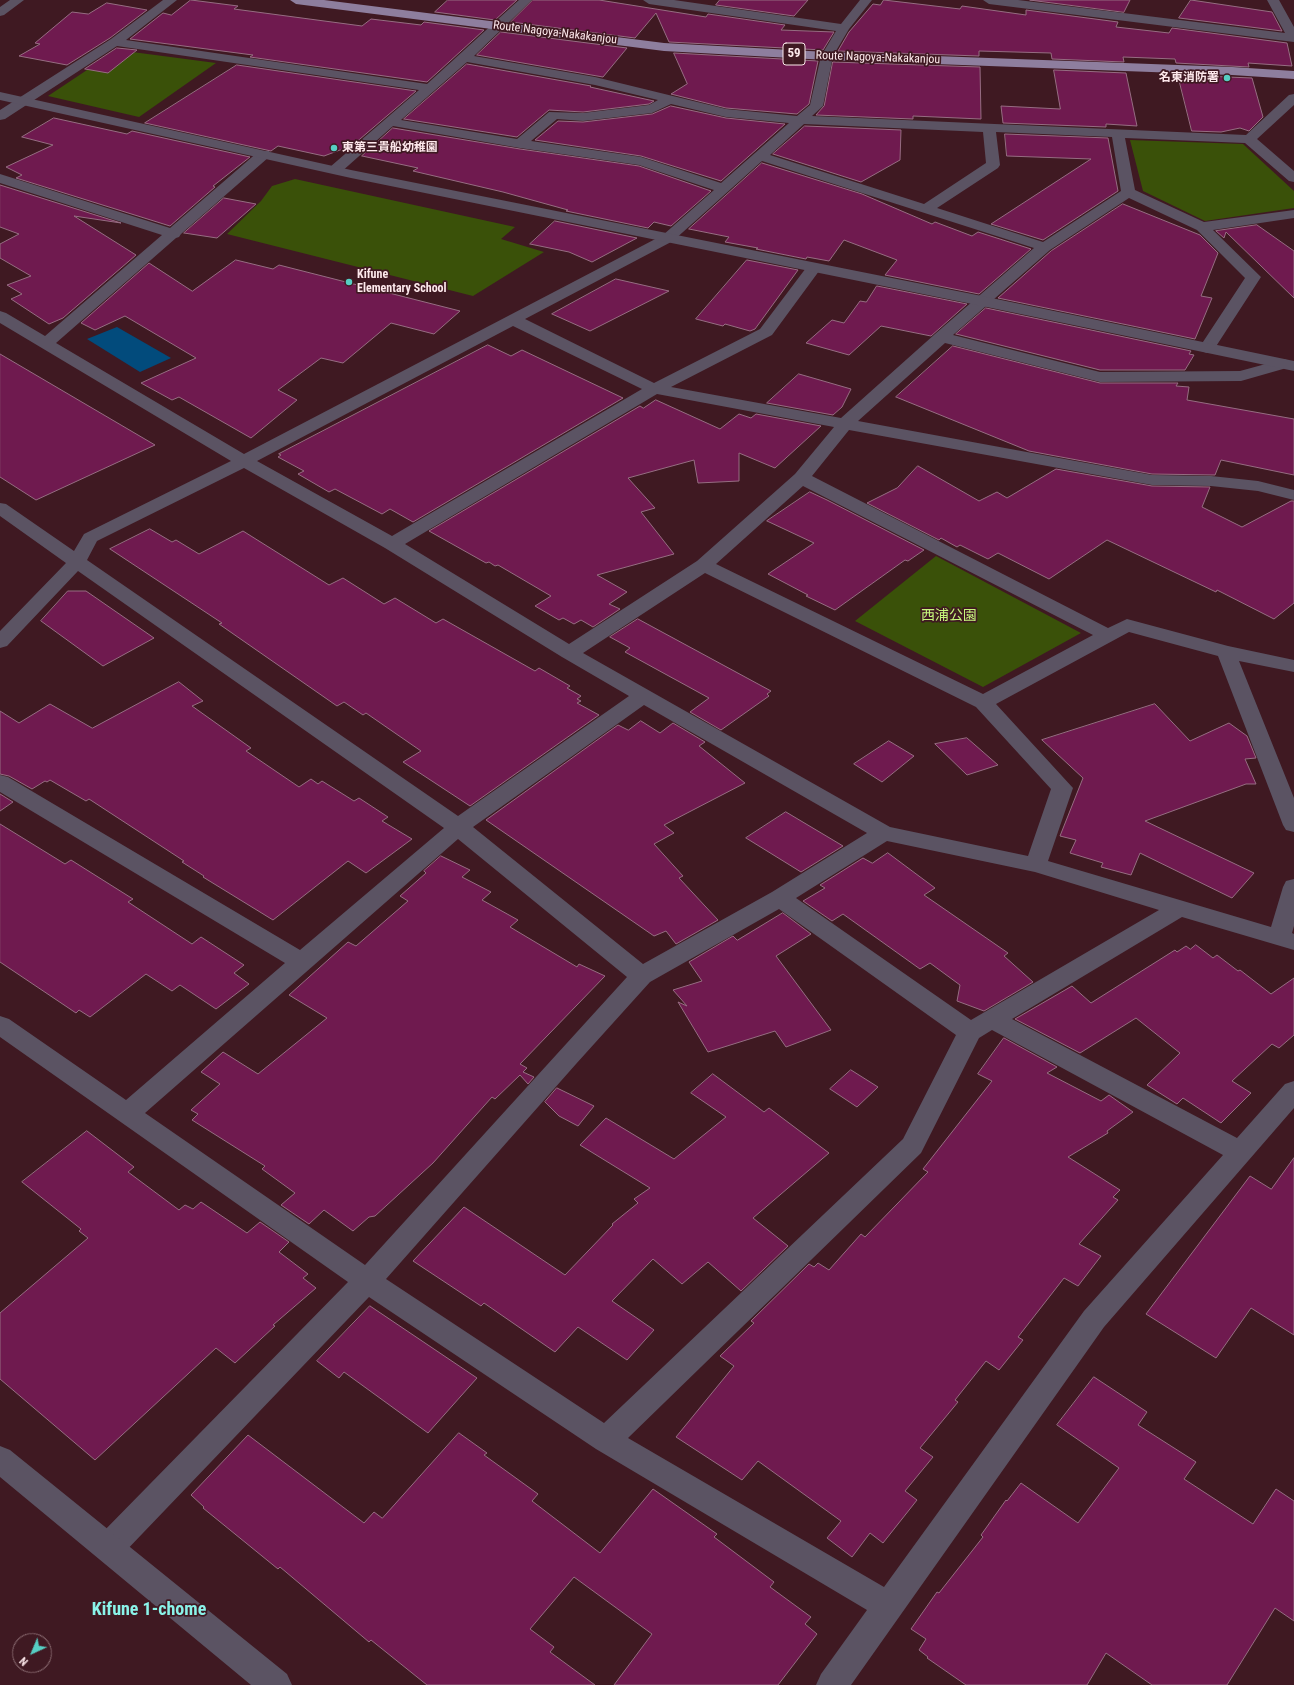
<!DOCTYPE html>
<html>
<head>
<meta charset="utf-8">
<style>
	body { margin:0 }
	#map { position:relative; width:1294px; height:1685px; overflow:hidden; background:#3f1922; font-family:"Roboto Condensed",sans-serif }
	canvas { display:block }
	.north { position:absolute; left:12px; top:1633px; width:40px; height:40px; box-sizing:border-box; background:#3f1922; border:1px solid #8b6c72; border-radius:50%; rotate:224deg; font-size:11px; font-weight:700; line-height:16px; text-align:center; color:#fde8eb }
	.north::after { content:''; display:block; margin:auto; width:14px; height:18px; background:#56cec3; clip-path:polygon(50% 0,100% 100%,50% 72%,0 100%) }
</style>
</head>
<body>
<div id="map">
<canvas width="1294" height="1685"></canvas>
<div class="north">N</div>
</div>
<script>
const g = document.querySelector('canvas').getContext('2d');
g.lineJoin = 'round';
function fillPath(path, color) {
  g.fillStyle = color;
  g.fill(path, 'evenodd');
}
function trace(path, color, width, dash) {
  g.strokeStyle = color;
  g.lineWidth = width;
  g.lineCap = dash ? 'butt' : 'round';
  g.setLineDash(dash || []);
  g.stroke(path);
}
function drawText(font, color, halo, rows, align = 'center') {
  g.font = font + ' "Roboto Condensed","Noto Sans JP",sans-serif';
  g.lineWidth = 3.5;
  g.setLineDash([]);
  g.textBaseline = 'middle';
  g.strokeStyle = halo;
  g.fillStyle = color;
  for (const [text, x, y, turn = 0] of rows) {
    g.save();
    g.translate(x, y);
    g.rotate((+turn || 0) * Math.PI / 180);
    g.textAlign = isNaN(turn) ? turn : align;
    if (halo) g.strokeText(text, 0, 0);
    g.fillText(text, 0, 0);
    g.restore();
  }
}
fillPath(new Path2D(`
	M 117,50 L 216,63 L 139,117 L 48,96 Z
	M 1130,140 L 1243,144 L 1294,191 L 1294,208 L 1205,221 L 1143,191 Z
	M 295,179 L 515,227 L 501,239 L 544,252 L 473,296 L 227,234 L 261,201 L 272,186 Z
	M 936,556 L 1081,633 L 983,687 L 855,621 Z`), '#3a5109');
fillPath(new Path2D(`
	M 117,327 L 171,358 L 140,372 L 87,339 Z`), '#024b7c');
const building = new Path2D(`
	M 191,0 L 238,6 L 234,9 L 362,26 L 371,19 L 421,25 L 424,22 L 484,30 L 427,82 L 250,57 L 253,55 L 130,39 L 163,13 L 171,15 Z
	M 448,0 L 517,0 L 495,20 L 435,12 Z
	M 533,0 L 599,0 L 706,17 L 708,14 L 785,25 L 781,30 L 834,32 L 823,50 L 669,42 L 656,13 L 635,38 L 511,22 Z
	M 720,0 L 808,0 L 794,16 L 716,5 Z
	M 884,0 L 960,9 L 962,6 L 1026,15 L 1026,10 L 1118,22 L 1116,27 L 1169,33 L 1172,28 L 1287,43 L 1292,66 L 1248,63 L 1249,67 L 1176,63 L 1175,59 L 1123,57 L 1124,62 L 1052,59 L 1051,53 L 979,51 L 979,56 L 838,51 L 849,32 L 873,4 L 880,5 Z
	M 1030,0 L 1130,0 L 1124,12 Z
	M 1191,0 L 1272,12 L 1282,31 L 1179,18 Z
	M 107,3 L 147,10 L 110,38 L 67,65 L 19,56 L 40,44 L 35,43 L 72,12 L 88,14 Z
	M 501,32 L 627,48 L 603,77 L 477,55 Z
	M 117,48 L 137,50 L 108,73 L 85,69 Z
	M 674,53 L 818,61 L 809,104 L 797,114 L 726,108 L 671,94 L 687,84 Z
	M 833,62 L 980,67 L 981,119 L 913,116 L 913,119 L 816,115 L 824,106 Z
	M 467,64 L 591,86 L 590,87 L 654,101 L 649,104 L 583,112 L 549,110 L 517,137 L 404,119 Z
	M 237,65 L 416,91 L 346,151 L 340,150 L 324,156 L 278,146 L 271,151 L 145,123 Z
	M 1054,70 L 1126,73 L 1137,126 L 1106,124 L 1106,127 L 1003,123 L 1001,106 L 1060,109 Z
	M 1178,75 L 1252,78 L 1263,117 L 1249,131 L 1240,128 L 1221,132 L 1192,131 Z
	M 671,106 L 726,118 L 785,124 L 721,181 L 641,156 L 535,140 L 558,121 L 583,122 L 652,114 Z
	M 54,118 L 127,134 L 132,131 L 250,157 L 213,186 L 215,187 L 170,226 L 16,178 L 22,175 L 6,167 L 53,145 L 22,137 Z
	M 805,126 L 901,130 L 900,160 L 861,182 L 773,154 Z
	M 393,128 L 520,149 L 639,166 L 711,191 L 671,226 L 654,222 L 648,228 L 566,211 L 568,210 L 503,192 L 413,171 L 418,168 L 362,156 Z
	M 1005,134 L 1108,138 L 1118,191 L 1043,240 L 991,224 L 1091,159 L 1007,156 Z
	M 762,163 L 862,194 L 932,224 L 935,222 L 972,236 L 978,232 L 1031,249 L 979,294 L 885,275 L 897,260 L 844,240 L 829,261 L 807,257 L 806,259 L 756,249 L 758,248 L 725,242 L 729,237 L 689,229 Z
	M 0,185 L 121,223 L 74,216 L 136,255 L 63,318 L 49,324 L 11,299 L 22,294 L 7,285 L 31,276 L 0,258 L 0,244 L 19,234 L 0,227 Z
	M 224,198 L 256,204 L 217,238 L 184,233 Z
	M 1123,204 L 1200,235 L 1218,253 L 1201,296 L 1212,298 L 1195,339 L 998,298 L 1051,251 Z
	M 555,221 L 637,238 L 592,262 L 569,252 L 530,244 Z
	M 1257,225 L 1294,251 L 1294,298 L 1226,232 L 1224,238 L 1216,231 Z
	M 236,260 L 273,269 L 279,265 L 460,311 L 434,334 L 391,323 L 343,363 L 321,358 L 278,390 L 297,400 L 251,438 L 179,397 L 172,400 L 141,383 L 196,358 L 125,316 L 95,330 L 81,323 L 149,263 L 192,291 Z
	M 747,260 L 798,270 L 755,329 L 750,331 L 725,324 L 723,326 L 696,319 Z
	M 616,279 L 669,291 L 590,331 L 552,314 Z
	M 877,286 L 967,304 L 931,336 L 881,326 L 849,355 L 806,343 L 832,320 L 844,323 L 860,301 L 866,302 Z
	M 986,308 L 1191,351 L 1189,354 L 1194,355 L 1185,370 L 1100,370 L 956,334 Z
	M 488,345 L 511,356 L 522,350 L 623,398 L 413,522 L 390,509 L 382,514 L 335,489 L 329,492 L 298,474 L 304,471 L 278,457 L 281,455 L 279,454 Z
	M 953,346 L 1100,383 L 1178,383 L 1176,386 L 1189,387 L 1187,400 L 1294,419 L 1294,475 L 1221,460 L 1215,475 L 1152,474 L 1029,451 L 896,397 Z
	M 0,354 L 155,445 L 36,500 L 0,477 Z
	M 799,374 L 851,389 L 842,407 L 833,415 L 767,403 Z
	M 656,400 L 720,429 L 739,414 L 751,418 L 756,414 L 821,426 L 775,468 L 739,453 L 739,481 L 698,483 L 694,460 L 628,478 L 655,508 L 641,512 L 674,554 L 597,575 L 627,592 L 609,604 L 620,609 L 593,627 L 581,620 L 574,624 L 563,618 L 559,620 L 535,606 L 551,596 L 498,565 L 495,566 L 489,562 L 486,563 L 429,531 L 640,406 L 643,408 Z
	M 918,466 L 979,501 L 997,492 L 1007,498 L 1056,469 L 1152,486 L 1210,487 L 1202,507 L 1242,527 L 1291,501 L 1294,501 L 1294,603 L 1274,619 L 1217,590 L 1216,592 L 1107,540 L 1049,579 L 998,553 L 988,559 L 960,545 L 957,547 L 941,538 L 939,540 L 867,503 L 897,488 Z
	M 810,492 L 827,500 L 924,550 L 908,561 L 905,560 L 835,610 L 806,596 L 808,595 L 768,574 L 814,543 L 767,521 Z
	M 150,529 L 172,542 L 176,540 L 199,554 L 243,531 L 329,585 L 343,578 L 384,604 L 395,598 L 436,623 L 443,619 L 535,671 L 539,668 L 570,686 L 567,688 L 581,696 L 577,699 L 581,701 L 577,703 L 599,715 L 470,806 L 403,762 L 421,751 L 366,713 L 363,715 L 344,702 L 337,706 L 219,624 L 222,623 L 110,549 Z
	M 68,591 L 86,591 L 154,638 L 103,666 L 41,621 Z
	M 638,619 L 771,691 L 767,694 L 769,696 L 721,730 L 690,712 L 709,698 L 625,652 L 630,648 L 610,637 Z
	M 179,682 L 203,701 L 192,706 L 251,748 L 246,751 L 299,787 L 311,779 L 318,784 L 322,781 L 354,801 L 359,798 L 388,817 L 382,821 L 412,839 L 366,873 L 348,861 L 273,920 L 203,877 L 204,876 L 182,862 L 184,861 L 89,799 L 86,801 L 50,780 L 47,782 L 45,781 L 32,789 L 9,776 L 0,774 L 0,711 L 19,723 L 50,704 L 92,728 Z
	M 1155,704 L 1190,741 L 1229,723 L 1247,736 L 1256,758 L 1245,759 L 1256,784 L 1246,784 L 1145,821 L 1254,873 L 1232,898 L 1140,853 L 1131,875 L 1101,867 L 1103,863 L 1070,853 L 1076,840 L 1060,836 L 1083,778 L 1042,740 Z
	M 641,721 L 660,733 L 673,723 L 705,742 L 699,746 L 745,783 L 664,825 L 674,833 L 654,844 L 683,876 L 679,878 L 718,920 L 676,944 L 666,931 L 654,936 L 486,820 L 618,725 L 628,730 Z
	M 967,738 L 998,765 L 967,775 L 935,744 Z
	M 889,741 L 914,756 L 882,782 L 854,764 Z
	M 0,794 L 13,802 L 0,811 Z
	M 786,812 L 843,846 L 801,872 L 746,838 Z
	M 0,824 L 65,864 L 71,860 L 133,899 L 128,902 L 192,944 L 201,937 L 244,965 L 234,973 L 249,984 L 216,1009 L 180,985 L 172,991 L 146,974 L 90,1017 L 79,1010 L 76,1013 L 0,962 Z
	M 888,853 L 935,888 L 924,895 L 1008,953 L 1004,956 L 1033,982 L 984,1011 L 957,1001 L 960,985 L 930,963 L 920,969 L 843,914 L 832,921 L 803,901 L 825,888 L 820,885 L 863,858 L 872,863 Z
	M 441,856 L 470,870 L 462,877 L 491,892 L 482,900 L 518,920 L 510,927 L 577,967 L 579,964 L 605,976 L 520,1064 L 527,1068 L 523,1072 L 534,1077 L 528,1084 L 520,1075 L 495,1099 L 492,1097 L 433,1163 L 375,1216 L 369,1217 L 353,1231 L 324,1210 L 309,1224 L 281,1205 L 295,1193 L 262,1169 L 265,1166 L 192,1120 L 198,1114 L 191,1110 L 220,1084 L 201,1072 L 223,1052 L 258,1074 L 327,1018 L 289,995 L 348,942 L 356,946 L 408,901 L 400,896 L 426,873 L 424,871 Z
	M 783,913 L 811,934 L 776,956 L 831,1030 L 786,1047 L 775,1031 L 708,1052 L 678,1002 L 687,1006 L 673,990 L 702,981 L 689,962 L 733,936 L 737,940 Z
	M 1196,945 L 1213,958 L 1217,955 L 1238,971 L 1240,970 L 1271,994 L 1294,978 L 1294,1035 L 1279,1048 L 1272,1044 L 1232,1081 L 1251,1093 L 1221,1123 L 1183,1098 L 1177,1104 L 1147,1085 L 1180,1053 L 1136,1018 L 1080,1053 L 1015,1019 L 1072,986 L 1091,1003 L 1175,950 L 1177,952 L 1186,946 L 1190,949 Z
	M 1004,1038 L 1057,1067 L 1047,1073 L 1101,1101 L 1109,1095 L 1133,1112 L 1107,1131 L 1108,1133 L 1068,1157 L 1120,1190 L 1113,1197 L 1118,1200 L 1079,1244 L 1101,1256 L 1078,1286 L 1064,1278 L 1018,1337 L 1023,1340 L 999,1370 L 986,1361 L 955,1400 L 958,1402 L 920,1448 L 933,1457 L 905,1491 L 917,1500 L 883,1543 L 870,1533 L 852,1557 L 827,1538 L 841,1521 L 758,1461 L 742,1480 L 676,1437 L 734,1366 L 720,1356 L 754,1323 L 751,1321 L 809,1264 L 814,1267 L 818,1263 L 829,1270 L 861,1234 L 865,1237 L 928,1172 L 923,1169 L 992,1081 L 978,1074 Z
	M 851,1070 L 878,1087 L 857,1107 L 830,1089 Z
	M 713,1074 L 764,1112 L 769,1108 L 829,1153 L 753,1218 L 788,1246 L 741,1291 L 708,1262 L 682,1284 L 653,1259 L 612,1301 L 654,1330 L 627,1360 L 578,1327 L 555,1352 L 484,1303 L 481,1306 L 413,1261 L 464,1207 L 565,1275 L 613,1225 L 612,1224 L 638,1203 L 634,1199 L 650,1188 L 580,1145 L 606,1118 L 674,1159 L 726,1117 L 691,1093 Z
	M 557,1088 L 594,1106 L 578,1126 L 559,1116 L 545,1102 Z
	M 87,1131 L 134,1167 L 128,1172 L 179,1210 L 185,1205 L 193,1209 L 201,1202 L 247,1233 L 260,1222 L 289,1242 L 279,1252 L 308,1274 L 303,1278 L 316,1288 L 273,1325 L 275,1326 L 235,1363 L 216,1348 L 95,1460 L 0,1379 L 0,1313 L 88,1238 L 79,1231 L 81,1229 L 22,1182 Z
	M 1294,1158 L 1294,1335 L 1251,1308 L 1216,1358 L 1146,1314 L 1250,1176 L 1271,1189 Z
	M 370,1306 L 477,1378 L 428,1433 L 344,1372 L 339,1378 L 317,1361 Z
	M 1094,1377 L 1147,1412 L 1138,1425 L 1196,1462 L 1184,1479 L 1253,1524 L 1276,1489 L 1294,1501 L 1294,1621 L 1275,1608 L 1227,1685 L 1152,1685 L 1106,1653 L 1087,1685 L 966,1685 L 927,1658 L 928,1657 L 919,1650 L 926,1639 L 911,1629 L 937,1592 L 939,1593 L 983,1537 L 981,1535 L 1006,1500 L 1007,1501 L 1021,1483 L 1078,1523 L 1119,1468 L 1057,1425 Z
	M 459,1433 L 487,1453 L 484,1455 L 538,1494 L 532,1501 L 600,1553 L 653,1489 L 717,1534 L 714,1537 L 774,1582 L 770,1587 L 811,1617 L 805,1624 L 817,1634 L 778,1685 L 614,1685 L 652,1634 L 574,1577 L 530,1629 L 554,1647 L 550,1652 L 595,1685 L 427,1685 L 371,1640 L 369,1642 L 280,1567 L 278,1569 L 203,1508 L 204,1507 L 191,1495 L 248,1435 L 364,1523 L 374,1512 L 382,1518 Z`);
fillPath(building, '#6f1a4f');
trace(building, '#966d82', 1);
fillPath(new Path2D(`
	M 163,0 L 177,0 L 126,40 L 427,84 L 519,0 L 532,0 L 474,56 L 595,77 L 726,109 L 797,116 L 810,105 L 821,56 L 836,31 L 649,4 L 643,0 L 674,0 L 841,24 L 860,0 L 872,0 L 849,29 L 833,56 L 823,106 L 812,116 L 1246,135 L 1289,95 L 1294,94 L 1294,105 L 1257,139 L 1294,171 L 1294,182 L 1289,181 L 1245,143 L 1125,138 L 1135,190 L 1204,222 L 1294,210 L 1294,218 L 1213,230 L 1261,277 L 1213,351 L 1207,353 L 1201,351 L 1199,348 L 1245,278 L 1197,230 L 1129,198 L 1050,250 L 953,335 L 1100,372 L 1240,371 L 1284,359 L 1290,361 L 1292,364 L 1290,367 L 1241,381 L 1100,382 L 945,343 L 858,421 L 1152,475 L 1211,476 L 1258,481 L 1294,490 L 1294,500 L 1258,491 L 1211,486 L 1152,485 L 849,430 L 812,476 L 1108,628 L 1127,619 L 1228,646 L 1294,660 L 1294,672 L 1239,661 L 1294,798 L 1294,832 L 1286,830 L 1283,825 L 1218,656 L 1129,632 L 996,704 L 1073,788 L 1048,861 L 1271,927 L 1283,887 L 1286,881 L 1294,879 L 1294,926 L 1292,933 L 1294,934 L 1294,950 L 1182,917 L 1012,1019 L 1237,1138 L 1285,1084 L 1294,1081 L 1294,1108 L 1104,1327 L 851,1685 L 816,1685 L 821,1674 L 867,1610 L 596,1449 L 369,1297 L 120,1557 L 109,1561 L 98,1557 L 94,1547 L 98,1537 L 348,1282 L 0,1037 L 0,1016 L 9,1019 L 126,1100 L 285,963 L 0,792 L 0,775 L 8,777 L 300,950 L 444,828 L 78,571 L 7,646 L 0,648 L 0,631 L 66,563 L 0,516 L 0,503 L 6,504 L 74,551 L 84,534 L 231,461 L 0,323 L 0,311 L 6,313 L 45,336 L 162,235 L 0,183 L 0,174 L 170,228 L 259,151 L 269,151 L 271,154 L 269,157 L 181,234 L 179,237 L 176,238 L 56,343 L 244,454 L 663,235 L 714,190 L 639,165 L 520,148 L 393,126 L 340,173 L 330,173 L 328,170 L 330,167 L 419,90 L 117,46 L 5,119 L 0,120 L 0,110 L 111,39 ZM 467,62 L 595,85 L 658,100 L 649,105 L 583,113 L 549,112 L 517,139 L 401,120 ZM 671,104 L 726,117 L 789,123 L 721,183 L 641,157 L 531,141 L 557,119 L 583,121 L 652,113 ZM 804,124 L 983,132 L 986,163 L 924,204 L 770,155 ZM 996,132 L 1112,137 L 1121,191 L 1043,242 L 937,208 L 998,168 L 1000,165 ZM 762,161 L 1034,248 L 935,334 L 841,418 L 671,387 L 772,335 L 822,267 L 819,264 L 809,264 L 760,329 L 654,383 L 525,319 L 673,241 ZM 513,326 L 642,389 L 392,536 L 257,461 ZM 657,394 L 834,427 L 795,474 L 697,561 L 569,644 L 405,544 ZM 244,468 L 385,548 L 562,657 L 629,696 L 458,816 L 87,560 L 97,541 ZM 803,486 L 1093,635 L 983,694 L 716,564 ZM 705,573 L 976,707 L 1051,789 L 1028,856 L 890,827 L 583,653 ZM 644,705 L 867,833 L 772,892 L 643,964 L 473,827 ZM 458,839 L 627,977 L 365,1265 L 145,1113 ZM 887,841 L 1035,872 L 1159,910 L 971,1020 L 796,898 ZM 779,909 L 956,1035 L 903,1139 L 604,1423 L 386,1279 L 576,1064 L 650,982 ZM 992,1030 L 1223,1155 L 1084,1311 L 884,1587 L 628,1438 L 921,1153 L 979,1038 Z
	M 983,0 L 1018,0 L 1285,33 L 1267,0 L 1279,0 L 1294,27 L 1294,42 L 989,4 Z`), '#5b5363');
fillPath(new Path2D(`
	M 10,0 L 24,0 L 4,15 L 0,16 L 0,7 Z
	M 0,92 L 351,170 L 982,296 L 1294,361 L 1294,371 L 982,306 L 351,178 L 0,100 Z
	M 0,1446 L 10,1450 L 287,1674 L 292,1685 L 251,1685 L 0,1477 Z`), '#5b5363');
fillPath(new Path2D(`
	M 290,0 L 324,0 L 664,43 L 827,52 L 1232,67 L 1294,71 L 1294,79 L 1232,75 L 827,60 L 664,51 L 296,4 Z`), '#8e7e9e');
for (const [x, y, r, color] of [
	[1227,78,4,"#56cec3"],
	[334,148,4,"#56cec3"],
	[349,282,4,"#56cec3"]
]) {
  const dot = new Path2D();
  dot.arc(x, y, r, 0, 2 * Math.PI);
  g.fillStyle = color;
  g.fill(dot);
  trace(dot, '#3f1922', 1.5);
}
drawText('12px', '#fde8eb', '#3f1922', [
	["Route Nagoya-Nakakanjou",555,33,7],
	["Route Nagoya-Nakakanjou",878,58,2]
]);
drawText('bold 12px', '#fde8eb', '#3f1922', [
	["名東消防署",1219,78,"right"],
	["東第三貴船幼稚園",342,148],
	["Kifune",357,275],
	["Elementary School",357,289]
], 'left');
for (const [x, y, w] of [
	[794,54,22]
]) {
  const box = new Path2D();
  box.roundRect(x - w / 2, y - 11, w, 22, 3);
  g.fillStyle = '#3f1922';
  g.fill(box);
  trace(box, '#fde8eb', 1);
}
drawText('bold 13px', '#fde8eb', null, [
	["59",794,54]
]);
drawText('14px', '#c7f77c', '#3f1922', [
	["西浦公園",949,616]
]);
drawText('bold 18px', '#8af3e9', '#3f1922', [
	["Kifune 1-chome",149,1610]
]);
</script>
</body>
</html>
